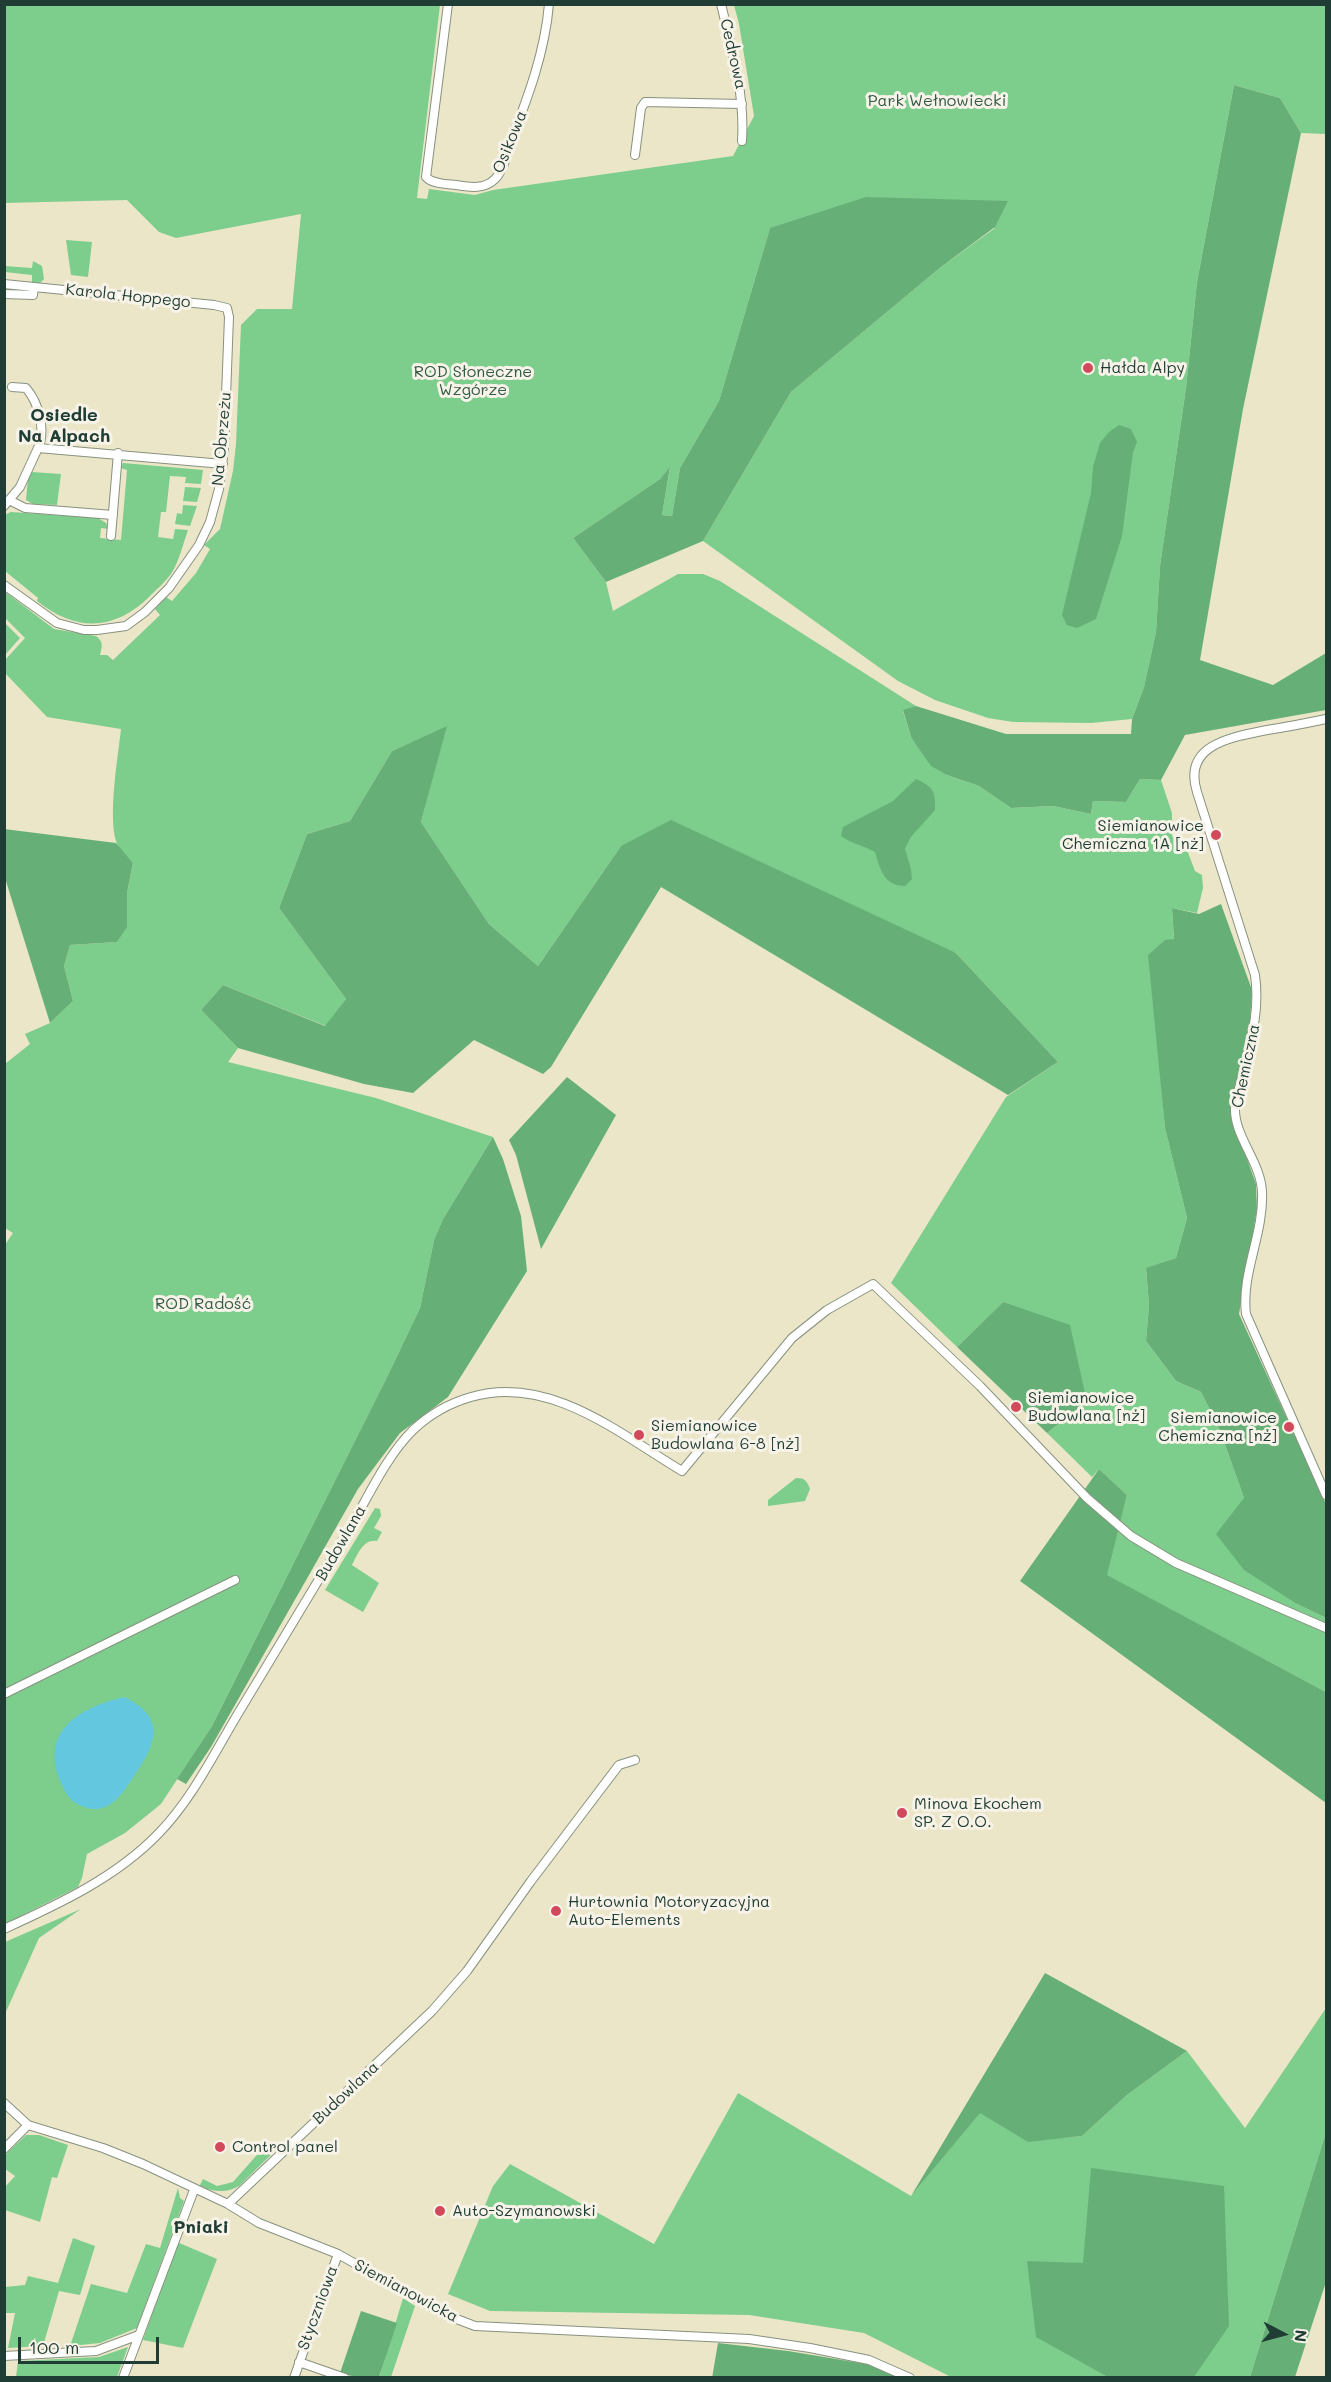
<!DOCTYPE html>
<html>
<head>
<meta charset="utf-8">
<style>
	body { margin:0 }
	#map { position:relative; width:1331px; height:2382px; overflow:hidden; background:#ece6c9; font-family:Mali,sans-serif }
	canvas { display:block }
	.frame { position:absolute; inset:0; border:6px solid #1f3d34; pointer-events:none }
	.north { position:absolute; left:1253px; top:2304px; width:60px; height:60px; -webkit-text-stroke:4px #f7f3e8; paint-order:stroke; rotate:96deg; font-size:16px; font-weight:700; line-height:24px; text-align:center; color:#1f3d34 }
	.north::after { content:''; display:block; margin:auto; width:21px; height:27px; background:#1f3d34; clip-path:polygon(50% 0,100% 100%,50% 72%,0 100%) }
	.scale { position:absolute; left:18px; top:2337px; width:141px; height:27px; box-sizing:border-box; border:3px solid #1f3d34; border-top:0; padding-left:8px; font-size:18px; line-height:21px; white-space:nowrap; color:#1f3d34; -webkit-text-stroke:4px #f7f3e8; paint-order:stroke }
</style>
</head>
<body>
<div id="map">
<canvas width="1331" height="2382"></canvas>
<div class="frame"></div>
<div class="north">N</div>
<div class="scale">100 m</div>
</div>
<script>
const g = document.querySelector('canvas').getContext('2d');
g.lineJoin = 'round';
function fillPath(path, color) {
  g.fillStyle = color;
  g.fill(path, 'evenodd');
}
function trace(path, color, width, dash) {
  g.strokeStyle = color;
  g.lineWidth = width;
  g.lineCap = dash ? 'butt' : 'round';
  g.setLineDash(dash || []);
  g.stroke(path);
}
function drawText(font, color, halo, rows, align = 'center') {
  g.font = font + ' Mali,sans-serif';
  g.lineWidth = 6;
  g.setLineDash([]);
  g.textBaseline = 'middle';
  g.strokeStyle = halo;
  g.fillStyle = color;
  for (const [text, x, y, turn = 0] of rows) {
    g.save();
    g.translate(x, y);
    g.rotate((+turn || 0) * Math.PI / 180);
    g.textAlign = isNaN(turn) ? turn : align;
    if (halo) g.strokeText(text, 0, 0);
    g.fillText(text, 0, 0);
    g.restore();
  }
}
fillPath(new Path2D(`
	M 5,5 L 440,5 L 417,198 L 427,199 L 429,189 L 475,195 L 493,190 L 733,156 L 754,116 L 739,24 L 734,5 L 1326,5 L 1326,134 L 1301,133 L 1280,98 L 1234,85 L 1197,282 L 1186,388 L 1160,566 L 1156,632 L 1144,687 L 1132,719 L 1091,723 L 1013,722 L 988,718 L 935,700 L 898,681 L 703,541 L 791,392 L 941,267 L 995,228 L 770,228 L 719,401 L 680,468 L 672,516 L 662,515 L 670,468 L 660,479 L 573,538 L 606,582 L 613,611 L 678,574 L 703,574 L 720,581 L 916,706 L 903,711 L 911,737 L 947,775 L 979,786 L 1011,808 L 1053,806 L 1091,814 L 1093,801 L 1126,802 L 1140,779 L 1161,780 L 1172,813 L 1172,836 L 1184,842 L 1195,871 L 1202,875 L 1203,888 L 1197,913 L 1172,908 L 1174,940 L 1158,1048 L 1165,1128 L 1187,1218 L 1176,1258 L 1146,1269 L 1149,1305 L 1146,1341 L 1176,1381 L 1201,1392 L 1219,1428 L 1244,1498 L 1297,1604 L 1326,1618 L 1326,1692 L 1106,1575 L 1127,1495 L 1099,1469 L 1092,1477 L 1047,1433 L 1087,1402 L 1003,1302 L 957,1347 L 891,1283 L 1006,1097 L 1058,1062 L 956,953 L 621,846 L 538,966 L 489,924 L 421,822 L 446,727 L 392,751 L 350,821 L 307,834 L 279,908 L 346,999 L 326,1026 L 223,985 L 201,1010 L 238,1048 L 228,1062 L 376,1098 L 493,1137 L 443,1219 L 434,1240 L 420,1308 L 388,1375 L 212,1726 L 161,1804 L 125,1833 L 87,1854 L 82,1878 L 78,1887 L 5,1924 L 4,1246 L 13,1233 L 5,1228 L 5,1064 L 30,1044 L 25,1034 L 50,1023 L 73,1001 L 64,966 L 70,945 L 117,942 L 126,927 L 127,893 L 133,863 C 128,857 118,849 116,841 C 108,815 118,756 121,729 L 47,717 L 5,673 L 5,660 L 25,638 L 5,618 L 4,591 L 54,629 L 96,636 C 104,642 102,647 100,655 L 107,655 L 113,660 L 160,615 L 155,609 L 166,597 L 172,601 L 196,573 L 210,549 L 204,545 L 220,529 L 233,471 L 236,444 L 241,325 L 257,309 L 292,309 L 301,214 L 176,238 L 159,232 L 127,200 L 5,203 Z
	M 66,240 L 92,242 L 88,277 L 71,275 Z
	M 33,261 L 42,266 L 44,279 L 40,283 L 32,282 L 32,275 L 5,272 L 5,266 L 32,268 Z
	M 123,463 L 203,470 L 201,484 L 185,483 L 186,477 L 170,476 L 166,512 L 161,512 L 158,537 L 173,539 L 175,529 L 188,530 C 183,544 179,562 171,574 C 166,581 158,588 152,594 C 116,631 77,633 37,601 L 38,598 L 5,571 L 4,515 L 11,512 L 98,518 L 106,523 L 108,529 L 101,528 L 100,538 L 121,540 L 127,470 L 121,468 Z
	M 32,472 L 61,474 L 57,505 L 33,504 L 26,500 L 28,478 Z
	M 185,487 L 201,488 L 197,502 L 183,501 Z
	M 183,505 L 197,506 L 190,526 L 175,524 L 177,513 L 182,514 Z
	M 5,623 L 20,638 L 5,655 L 4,655 Z
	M 796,1478 C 805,1478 807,1481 810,1489 L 805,1501 L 768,1506 L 768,1500 Z
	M 375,1508 L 380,1509 L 381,1516 L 374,1528 L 382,1532 L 377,1541 C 363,1539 358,1554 352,1565 L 379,1583 L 363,1612 L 325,1590 Z
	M 81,1909 L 39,1938 L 5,2014 L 5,1942 Z
	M 1326,2008 L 1326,2132 L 1250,2377 L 951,2377 L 864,2333 L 749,2315 L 490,2311 L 448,2294 L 493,2186 L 510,2164 L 654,2244 L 738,2093 L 911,2196 L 980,2112 L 1028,2141 L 1082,2136 L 1127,2095 L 1187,2051 L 1245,2128 Z
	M 26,2135 L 39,2135 L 68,2145 L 57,2178 L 52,2177 L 40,2222 L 5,2210 L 5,2187 L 15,2176 L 5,2169 L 5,2155 Z
	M 273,2141 L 277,2149 L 239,2186 C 225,2194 214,2191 199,2187 L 203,2179 L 217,2186 L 233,2182 L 256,2156 Z
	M 178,2188 L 180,2198 L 184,2201 L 137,2328 L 100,2343 L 70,2346 L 91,2284 L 127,2293 L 146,2244 L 160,2248 Z
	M 73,2238 L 95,2246 L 80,2295 L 59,2291 L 43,2346 L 8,2348 L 15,2313 L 5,2313 L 5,2287 L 25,2285 L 28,2276 L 58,2283 Z
	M 177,2242 L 217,2259 L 183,2348 L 143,2340 Z
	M 403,2298 L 415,2306 L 391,2377 L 379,2378 Z
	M 128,2347 L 117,2377 L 16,2377 L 18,2361 L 99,2357 Z`), '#7dcd8d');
fillPath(new Path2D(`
	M 1234,85 L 1280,98 L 1301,133 L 1243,409 L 1200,660 L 1273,685 L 1326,653 L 1326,710 L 1185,735 L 1161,780 L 1140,779 L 1126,802 L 1093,801 L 1091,814 L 1053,806 L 1011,808 L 979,786 L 947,775 L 931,766 L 911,737 L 903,710 L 916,706 L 1006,734 L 1131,734 L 1132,719 L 1144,687 L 1156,632 L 1160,566 L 1186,388 L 1197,282 Z
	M 866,197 L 1008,201 L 995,227 L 941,267 L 791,392 L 703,541 L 606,582 L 573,538 L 660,479 L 670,467 L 662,515 L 672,516 L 680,468 L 719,401 L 770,228 Z
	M 1119,425 L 1131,429 L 1137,442 L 1133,452 L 1122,536 L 1096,619 L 1077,628 L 1067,625 L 1062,615 L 1091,493 L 1093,467 L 1100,443 L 1109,432 Z
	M 447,726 L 421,822 L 489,924 L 538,966 L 621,846 L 671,820 L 956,953 L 1058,1062 L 1008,1095 L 661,887 L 551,1067 L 543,1074 L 474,1040 L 413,1093 L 364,1084 L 238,1048 L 201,1010 L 223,985 L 325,1026 L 346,999 L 279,908 L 307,834 L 350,821 L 392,751 Z
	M 916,779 C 933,787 936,791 935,810 L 910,838 L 905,849 L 911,869 L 912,879 L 905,886 C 884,886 880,869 875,852 C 863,845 852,844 841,836 L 843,827 L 893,801 Z
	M 4,829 L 116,843 L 133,863 L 127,893 L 127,927 L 117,942 L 70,945 L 64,966 L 73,1001 L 50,1023 L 5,878 Z
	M 1221,904 L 1252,990 L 1250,1022 L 1231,1114 L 1256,1184 L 1257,1209 L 1239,1314 L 1326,1504 L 1326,1618 L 1297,1604 L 1244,1570 L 1216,1534 L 1244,1498 L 1219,1428 L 1201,1392 L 1176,1381 L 1146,1341 L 1149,1305 L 1146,1268 L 1176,1258 L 1187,1218 L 1165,1128 L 1148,955 L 1165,940 L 1174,939 L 1172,908 L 1199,914 Z
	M 567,1077 L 616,1115 L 541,1249 L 516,1155 L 509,1140 Z
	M 493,1137 L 503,1159 L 521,1216 L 527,1271 L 448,1397 L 400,1433 L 358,1489 L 211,1747 L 186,1784 L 177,1779 L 212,1726 L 388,1375 L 420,1308 L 434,1240 L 443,1219 Z
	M 1003,1302 L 1070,1325 L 1087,1402 L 1047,1433 L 957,1347 Z
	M 1099,1469 L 1127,1495 L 1107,1575 L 1326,1692 L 1326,1803 L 1020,1581 Z
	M 1045,1973 L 1187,2051 L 1127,2095 L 1082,2136 L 1028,2142 L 980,2113 L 911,2196 Z
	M 1326,2132 L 1326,2282 L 1295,2377 L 1250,2377 Z
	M 1091,2168 L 1224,2186 L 1229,2326 L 1194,2377 L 1108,2377 L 1036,2337 L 1027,2261 L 1083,2263 Z
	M 361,2311 L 397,2323 L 379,2377 L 356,2377 L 340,2373 Z
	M 718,2343 L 788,2351 L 872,2365 L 897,2377 L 712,2378 Z`), '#66b078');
fillPath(new Path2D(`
	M 124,1697 C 163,1716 159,1738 138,1770 C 126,1788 112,1815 87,1808 C 80,1806 71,1801 68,1796 C 34,1739 70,1710 124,1697 Z`), '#63c7e0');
const street = new Path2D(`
	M 448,4 L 426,177 C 432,184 447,184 456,185 C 469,187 484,190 495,179 C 504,170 507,153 511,141 C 528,97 545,52 549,4
	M 721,4 C 732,50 745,94 742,141
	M 635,155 L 641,108 L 645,102 L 742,104
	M 4,284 L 34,287
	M 4,294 L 33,295 L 34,287 L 214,305 L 227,308 L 229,317 L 224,449 L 219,489 L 210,522 L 199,545 L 169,588 L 145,612 L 126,626 L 97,630 L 84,630 L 57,623 L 4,585
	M 12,387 L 26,388 C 39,403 46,430 38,448
	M 9,500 L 25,508 L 113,515
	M 4,506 L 20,487 L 38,448 L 223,464
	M 111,536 L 118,453
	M 1326,719 C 1307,723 1287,727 1267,730 C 1233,737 1182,744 1197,792 L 1255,975 C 1260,1010 1251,1040 1243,1074 C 1240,1086 1235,1098 1235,1110 C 1235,1137 1261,1163 1262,1192 C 1264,1234 1241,1273 1246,1314 L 1326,1495
	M 4,1694 L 235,1580
	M 4,1929 C 59,1904 117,1877 159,1833 C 191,1800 213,1756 236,1717 C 274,1655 311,1593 348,1531 C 368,1498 385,1458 413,1430 C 429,1415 450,1403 471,1397 C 549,1374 620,1434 682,1471 L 792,1338 L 827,1310 L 873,1284 L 980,1386 L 1087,1498 L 1131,1536 L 1176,1563 L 1326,1628
	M 4,2103 L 28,2125 L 103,2148 L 143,2164 L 228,2204 L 259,2223 L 338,2254 L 446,2315 L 475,2326 L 749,2339 L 810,2348 L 869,2360 L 910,2378
	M 4,2149 L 28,2125
	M 228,2204 L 432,2011 L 467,1971 L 531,1881 L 619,1765 L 635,1760
	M 4,2356 L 96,2351 L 139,2335
	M 299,2362 L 345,2378
	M 123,2378 L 194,2190
	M 294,2378 L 338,2254`);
trace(street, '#86927e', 10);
trace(street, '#fff', 8);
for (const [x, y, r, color] of [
	[1088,368,6,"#d1495b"],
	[1216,835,6,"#d1495b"],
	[1016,1407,6,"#d1495b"],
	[1289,1427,6,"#d1495b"],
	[639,1435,6,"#d1495b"],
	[902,1813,6,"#d1495b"],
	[556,1911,6,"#d1495b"],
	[220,2147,6,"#d1495b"],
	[440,2211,6,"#d1495b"]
]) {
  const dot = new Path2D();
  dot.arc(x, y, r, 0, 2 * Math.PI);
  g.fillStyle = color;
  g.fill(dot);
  trace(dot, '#f7f3e8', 2);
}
drawText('16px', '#1f3d34', '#f7f3e8', [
	["Cedrowa",733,54,77],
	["Osikowa",510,142,-68],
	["Karola Hoppego",128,296,6],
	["Na Obrzeżu",222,439,-85],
	["Chemiczna",1246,1066,-78],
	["Budowlana",341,1543,-60],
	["Budowlana",346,2093,-43],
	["Siemianowicka",406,2291,28],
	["Styczniowa",318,2308,-70]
]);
drawText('16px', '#325a46', '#f7f3e8', [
	["Park Wełnowiecki",937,101],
	["ROD Słoneczne",473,372],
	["Wzgórze",473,390],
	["ROD Radość",203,1304]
]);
drawText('16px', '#1f3d34', '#f7f3e8', [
	["Hałda Alpy",1100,368],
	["Siemianowice",1204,826,"right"],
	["Chemiczna 1A [nż]",1204,844,"right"],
	["Siemianowice",1028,1398],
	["Budowlana [nż]",1028,1416],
	["Siemianowice",1277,1418,"right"],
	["Chemiczna [nż]",1277,1436,"right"],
	["Siemianowice",651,1426],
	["Budowlana 6-8 [nż]",651,1444],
	["Minova Ekochem",914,1804],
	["SP. Z O.O.",914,1822],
	["Hurtownia Motoryzacyjna",568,1902],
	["Auto-Elements",568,1920],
	["Control panel",232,2147],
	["Auto-Szymanowski",452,2211]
], 'left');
drawText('bold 18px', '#1f3d34', '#f7f3e8', [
	["Osiedle",64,415],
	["Na Alpach",64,436],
	["Pniaki",201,2227]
]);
</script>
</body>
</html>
